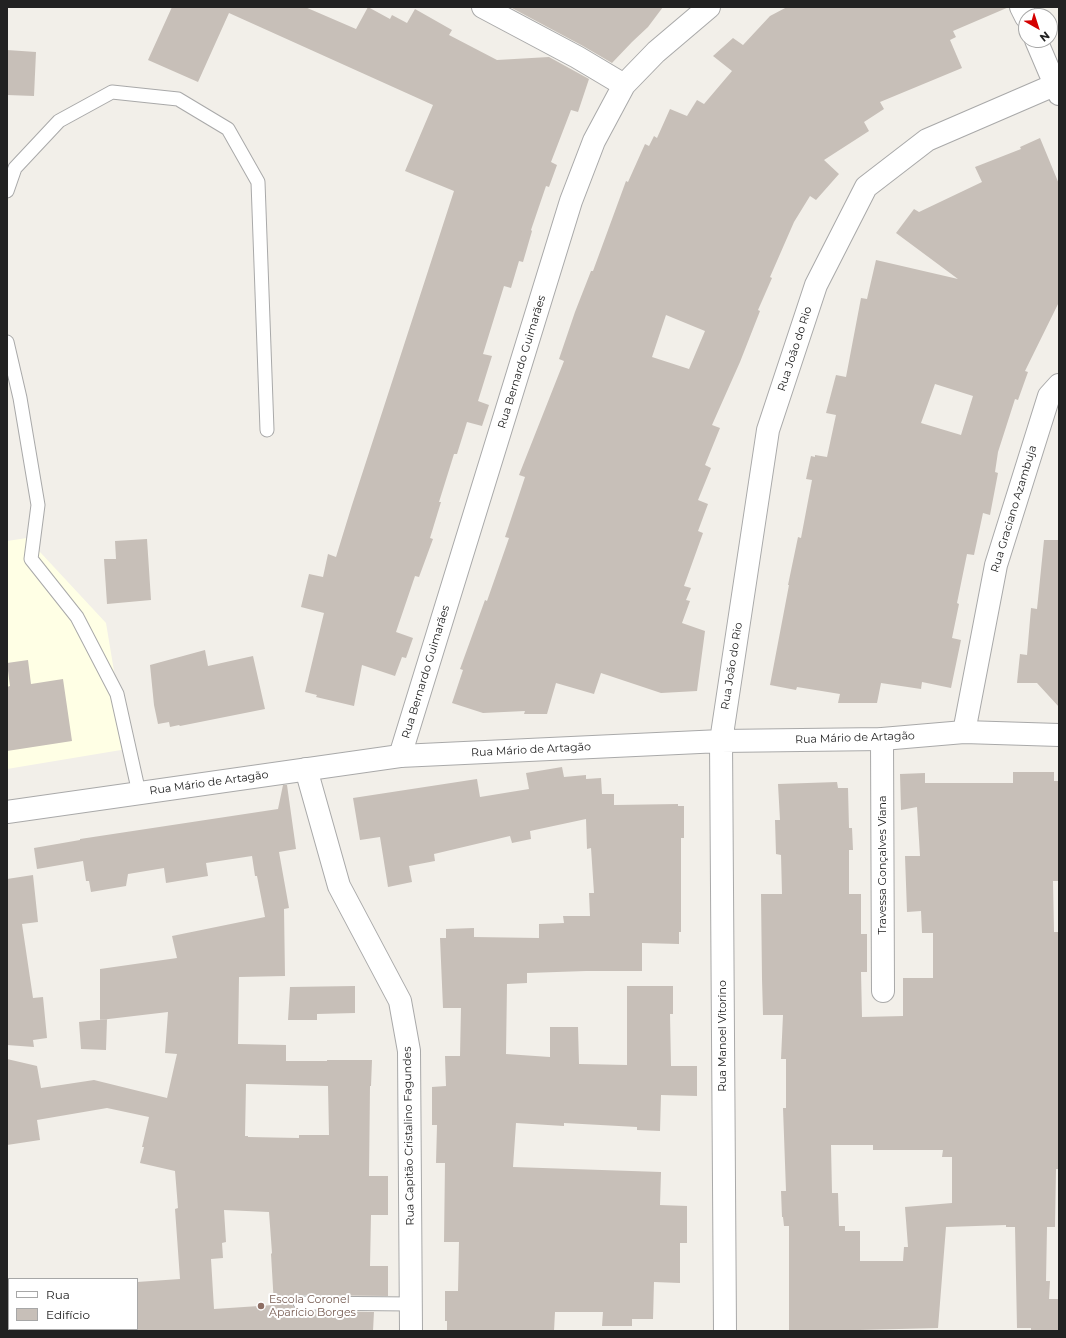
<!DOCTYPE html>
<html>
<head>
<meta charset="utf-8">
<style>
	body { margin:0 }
	#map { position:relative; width:1066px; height:1338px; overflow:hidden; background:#f2efe9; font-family:Montserrat,sans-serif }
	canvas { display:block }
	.frame { position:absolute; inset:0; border:8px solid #222; pointer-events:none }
	.legend { position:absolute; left:8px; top:1278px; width:130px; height:52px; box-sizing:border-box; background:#fff; border:1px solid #a7a7a7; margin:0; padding:5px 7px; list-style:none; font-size:12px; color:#222 }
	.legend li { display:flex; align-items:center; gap:8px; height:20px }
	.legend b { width:20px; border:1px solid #a7a7a7 }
	.north { position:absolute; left:1018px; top:8px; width:40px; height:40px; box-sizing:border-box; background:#fff; border:1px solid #a7a7a7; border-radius:50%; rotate:141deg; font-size:11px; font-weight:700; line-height:16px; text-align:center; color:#222 }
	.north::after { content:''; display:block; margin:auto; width:14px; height:18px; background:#d40000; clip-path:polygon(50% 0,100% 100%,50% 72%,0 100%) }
</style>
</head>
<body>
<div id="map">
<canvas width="1066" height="1338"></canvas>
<div class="frame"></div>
<ul class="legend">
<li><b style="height:5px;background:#fff"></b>Rua</li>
<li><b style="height:11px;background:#c7bfb8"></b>Edifício</li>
</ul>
<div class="north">N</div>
</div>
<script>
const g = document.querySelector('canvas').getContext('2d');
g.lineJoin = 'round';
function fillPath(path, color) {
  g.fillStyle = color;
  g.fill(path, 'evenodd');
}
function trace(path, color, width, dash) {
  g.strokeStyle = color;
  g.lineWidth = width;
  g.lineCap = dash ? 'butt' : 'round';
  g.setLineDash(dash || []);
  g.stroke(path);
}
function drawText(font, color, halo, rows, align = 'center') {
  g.font = font + ' Montserrat,sans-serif';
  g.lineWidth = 4;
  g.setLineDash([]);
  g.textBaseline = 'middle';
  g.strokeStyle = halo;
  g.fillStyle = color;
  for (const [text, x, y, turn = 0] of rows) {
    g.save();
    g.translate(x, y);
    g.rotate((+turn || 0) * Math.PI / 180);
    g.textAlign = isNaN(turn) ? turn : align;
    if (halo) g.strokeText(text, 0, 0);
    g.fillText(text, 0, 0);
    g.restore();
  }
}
fillPath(new Path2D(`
	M 27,538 L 106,623 L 127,749 L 7,769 L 7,541 Z`), '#ffffe5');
fillPath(new Path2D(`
	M 172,7 L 305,7 L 356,29 L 368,7 L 390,19 L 392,15 L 407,23 L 415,9 L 452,30 L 449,35 L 497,60 L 549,57 L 589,79 L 578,112 L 571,110 L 551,162 L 557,165 L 549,187 L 546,186 L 531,230 L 532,231 L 523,262 L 519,261 L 511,288 L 504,286 L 483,354 L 492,356 L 478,401 L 489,405 L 482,426 L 467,422 L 457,454 L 454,454 L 439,502 L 441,502 L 430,538 L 433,539 L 419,577 L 415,576 L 396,632 L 413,638 L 406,658 L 402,657 L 395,676 L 362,665 L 354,706 L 316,697 L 317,695 L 305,692 L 324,613 L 301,607 L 309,574 L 323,577 L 328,554 L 336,557 L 352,505 L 454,191 L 405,171 L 433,105 L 229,13 L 198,82 L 148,60 Z
	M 510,7 L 663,7 L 648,27 L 632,42 L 612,63 L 583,46 Z
	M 787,7 L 1009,7 L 953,31 L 956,37 L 950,40 L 962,68 L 880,102 L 884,109 L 864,122 L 869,131 L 824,160 L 839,174 L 816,200 L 810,196 L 794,222 L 770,277 L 772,278 L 758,310 L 760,311 L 740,362 L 712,425 L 720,428 L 705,465 L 711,468 L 698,500 L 708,504 L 698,531 L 703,533 L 684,586 L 691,588 L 686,600 L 690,601 L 682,623 L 705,631 L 697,691 L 661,693 L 601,673 L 594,694 L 556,683 L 547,714 L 524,714 L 525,711 L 483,713 L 452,703 L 463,670 L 460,669 L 485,600 L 487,601 L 509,538 L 505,537 L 525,477 L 519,475 L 564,361 L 559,359 L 575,312 L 591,271 L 593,271 L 626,181 L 628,182 L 645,144 L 649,146 L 654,136 L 657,138 L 670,109 L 687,116 L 697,100 L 704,104 L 732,71 L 713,56 L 733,38 L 743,45 L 770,16 ZM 666,315 L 705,331 L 689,369 L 652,357 Z
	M 7,50 L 36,52 L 34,96 L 7,95 Z
	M 1040,138 L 1059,184 L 1059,302 L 1025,371 L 1028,372 L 1018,400 L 1015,399 L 998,452 L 995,472 L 998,473 L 990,515 L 983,513 L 974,555 L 967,554 L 957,603 L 959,604 L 952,638 L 961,640 L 951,688 L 922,682 L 921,689 L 881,683 L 877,703 L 838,703 L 840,694 L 797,687 L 796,690 L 770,685 L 789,585 L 788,585 L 798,537 L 801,538 L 812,480 L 806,479 L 811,456 L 815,457 L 815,455 L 827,457 L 836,415 L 826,413 L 836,375 L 846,377 L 861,298 L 867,299 L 876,260 L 958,279 L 896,233 L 914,209 L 919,212 L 982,182 L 975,167 L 1021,149 L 1020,147 ZM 935,384 L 973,396 L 961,435 L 921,423 Z
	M 147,539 L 151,600 L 107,604 L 104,559 L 116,559 L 115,541 Z
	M 1044,540 L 1059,540 L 1059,707 L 1037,683 L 1017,683 L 1020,654 L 1027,655 L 1031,608 L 1037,609 Z
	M 205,650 L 208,666 L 253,656 L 265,709 L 180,726 L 179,725 L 170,727 L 169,722 L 158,724 L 154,705 L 150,665 Z
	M 28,660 L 31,684 L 63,679 L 72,741 L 7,751 L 7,687 L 10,686 L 7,663 Z
	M 562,767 L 564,777 L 586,775 L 586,779 L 601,778 L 602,794 L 614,794 L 614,805 L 678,804 L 678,806 L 684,806 L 684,838 L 681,838 L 681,932 L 679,932 L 679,944 L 642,943 L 642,971 L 586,971 L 527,973 L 527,983 L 507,984 L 506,1054 L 550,1057 L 550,1027 L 578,1027 L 579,1064 L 627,1065 L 627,986 L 673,986 L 673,1014 L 670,1014 L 671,1066 L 697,1066 L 697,1096 L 661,1095 L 660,1131 L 637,1130 L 637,1127 L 564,1123 L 564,1126 L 516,1123 L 513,1167 L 661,1172 L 660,1205 L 687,1206 L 687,1243 L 680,1243 L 680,1283 L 654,1282 L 653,1319 L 632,1319 L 632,1326 L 602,1326 L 603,1312 L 555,1312 L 554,1331 L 447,1331 L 447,1321 L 445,1321 L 445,1291 L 458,1291 L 459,1242 L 444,1242 L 445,1163 L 436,1163 L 437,1125 L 432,1125 L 432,1087 L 446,1086 L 445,1056 L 460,1056 L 461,1008 L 443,1008 L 440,938 L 446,938 L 446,929 L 474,928 L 474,937 L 539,938 L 539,924 L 564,923 L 563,916 L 590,916 L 589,893 L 594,893 L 591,848 L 587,849 L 586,819 L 530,831 L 531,839 L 512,843 L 510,836 L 434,854 L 435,861 L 409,866 L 412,882 L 388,887 L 380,837 L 360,840 L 353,798 L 477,779 L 480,797 L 529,789 L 526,773 Z
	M 1013,772 L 1054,772 L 1054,781 L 1059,781 L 1059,881 L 1053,881 L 1054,932 L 1059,932 L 1059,1169 L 1056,1169 L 1055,1227 L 1047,1227 L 1046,1281 L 1050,1281 L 1049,1299 L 1059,1299 L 1059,1330 L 1057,1331 L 1031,1331 L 1031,1328 L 1017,1328 L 1015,1227 L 1006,1227 L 1006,1225 L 946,1227 L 938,1328 L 860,1330 L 860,1331 L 789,1330 L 789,1226 L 784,1226 L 783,1217 L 782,1217 L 781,1191 L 786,1191 L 783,1108 L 786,1108 L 786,1059 L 781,1059 L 783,1015 L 763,1015 L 762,979 L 761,894 L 782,894 L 781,855 L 776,854 L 775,820 L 780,820 L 778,784 L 837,782 L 838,788 L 848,788 L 849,828 L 852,828 L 853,850 L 849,850 L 849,894 L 861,894 L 861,934 L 867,934 L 867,972 L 861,972 L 862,1017 L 903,1016 L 903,978 L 933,978 L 933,933 L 922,933 L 921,911 L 907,912 L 905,856 L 920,856 L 917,807 L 901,810 L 900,774 L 925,773 L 925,783 L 1013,783 ZM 831,1145 L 873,1145 L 873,1150 L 943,1150 L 942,1157 L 952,1157 L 952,1203 L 905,1207 L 908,1247 L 904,1247 L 903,1261 L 860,1261 L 860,1231 L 845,1231 L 845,1226 L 839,1226 L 838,1193 L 832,1193 Z
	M 283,785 L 287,785 L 296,849 L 279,852 L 289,908 L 284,909 L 285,976 L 239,977 L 238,1044 L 286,1045 L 286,1061 L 327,1061 L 327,1060 L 372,1060 L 371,1086 L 370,1086 L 369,1176 L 388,1176 L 388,1215 L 371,1215 L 370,1266 L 388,1266 L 388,1296 L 300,1295 L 296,1296 L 293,1299 L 292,1303 L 293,1307 L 300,1311 L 374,1312 L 373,1331 L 137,1331 L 137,1282 L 180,1279 L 175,1209 L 178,1208 L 175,1171 L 140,1163 L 144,1147 L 142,1147 L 149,1117 L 107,1108 L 37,1120 L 40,1140 L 7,1145 L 7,1059 L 37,1066 L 41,1088 L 94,1080 L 167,1098 L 177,1054 L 165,1053 L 168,1012 L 100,1020 L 100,969 L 177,958 L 172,936 L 265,917 L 257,876 L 255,876 L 252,856 L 206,863 L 208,876 L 166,883 L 164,868 L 128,874 L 126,886 L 91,892 L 89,881 L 86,881 L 83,861 L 37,869 L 34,848 L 80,840 L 80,839 L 278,809 ZM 246,1084 L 328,1086 L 329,1135 L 299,1135 L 299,1138 L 248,1137 L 248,1136 L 245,1136 ZM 224,1210 L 269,1212 L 272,1253 L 271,1254 L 274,1305 L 214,1309 L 211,1259 L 223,1258 L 222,1243 L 226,1242 Z
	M 33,875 L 38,922 L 22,924 L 33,998 L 43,997 L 47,1038 L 33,1040 L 34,1047 L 7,1045 L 7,879 Z
	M 355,986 L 355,1013 L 317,1014 L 317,1020 L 288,1020 L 290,987 Z
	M 107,1019 L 106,1050 L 81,1049 L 79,1022 Z`), '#c7bfb8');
const service = new Path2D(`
	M 7,191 L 15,168 L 59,121 L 112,92 L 178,99 L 228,129 L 258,182 L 267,430
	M 7,342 L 20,398 L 38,505 L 31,559 L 77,617 L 117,694 L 139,793
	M 300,1303 L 411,1304`);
const minor = new Path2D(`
	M 483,7 L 577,57 L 624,85
	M 1021,7 L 1026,17
	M 1036,40 L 1059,94
	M 964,732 L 996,565 L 1049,396 L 1059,385
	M 882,739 L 883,991
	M 400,756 L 571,201 L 594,141 L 624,85 L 656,52 L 709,7
	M 306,769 L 339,886 L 400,1001 L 409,1051 L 411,1331`);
const tertiary = new Path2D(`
	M 7,812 L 400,756 L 721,741 L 882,739 L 964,732 L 1059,735
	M 725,1331 L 721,741 L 768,430 L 816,285 L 866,187 L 927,140 L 1059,83`);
trace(service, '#a9a9a9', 15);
trace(minor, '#a9a9a9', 24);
trace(tertiary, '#a9a9a9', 24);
trace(service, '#fff', 13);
trace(minor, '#fff', 22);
trace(tertiary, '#fff', 22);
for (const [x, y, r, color] of [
	[261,1306,4,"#8d6e63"]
]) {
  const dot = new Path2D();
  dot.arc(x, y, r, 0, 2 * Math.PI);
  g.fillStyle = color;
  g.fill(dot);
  trace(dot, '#fff', 1.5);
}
drawText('11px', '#222', '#fff', [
	["Rua João do Rio",795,349,-72],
	["Rua Bernardo Guimarães",522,362,-73],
	["Rua Graciano Azambuja",1014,509,-73],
	["Rua João do Rio",732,666,-81],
	["Rua Bernardo Guimarães",426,672,-73],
	["Rua Mário de Artagão",855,738,-2],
	["Rua Mário de Artagão",531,750,-3],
	["Rua Mário de Artagão",209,783,-8],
	["Travessa Gonçalves Viana",883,865,-90],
	["Rua Manoel Vitorino",723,1036,-90],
	["Rua Capitão Cristalino Fagundes",409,1136,-91]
]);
drawText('11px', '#785e54', '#fff', [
	["Escola Coronel",269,1300],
	["Aparício Borges",269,1313]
], 'left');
</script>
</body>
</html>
